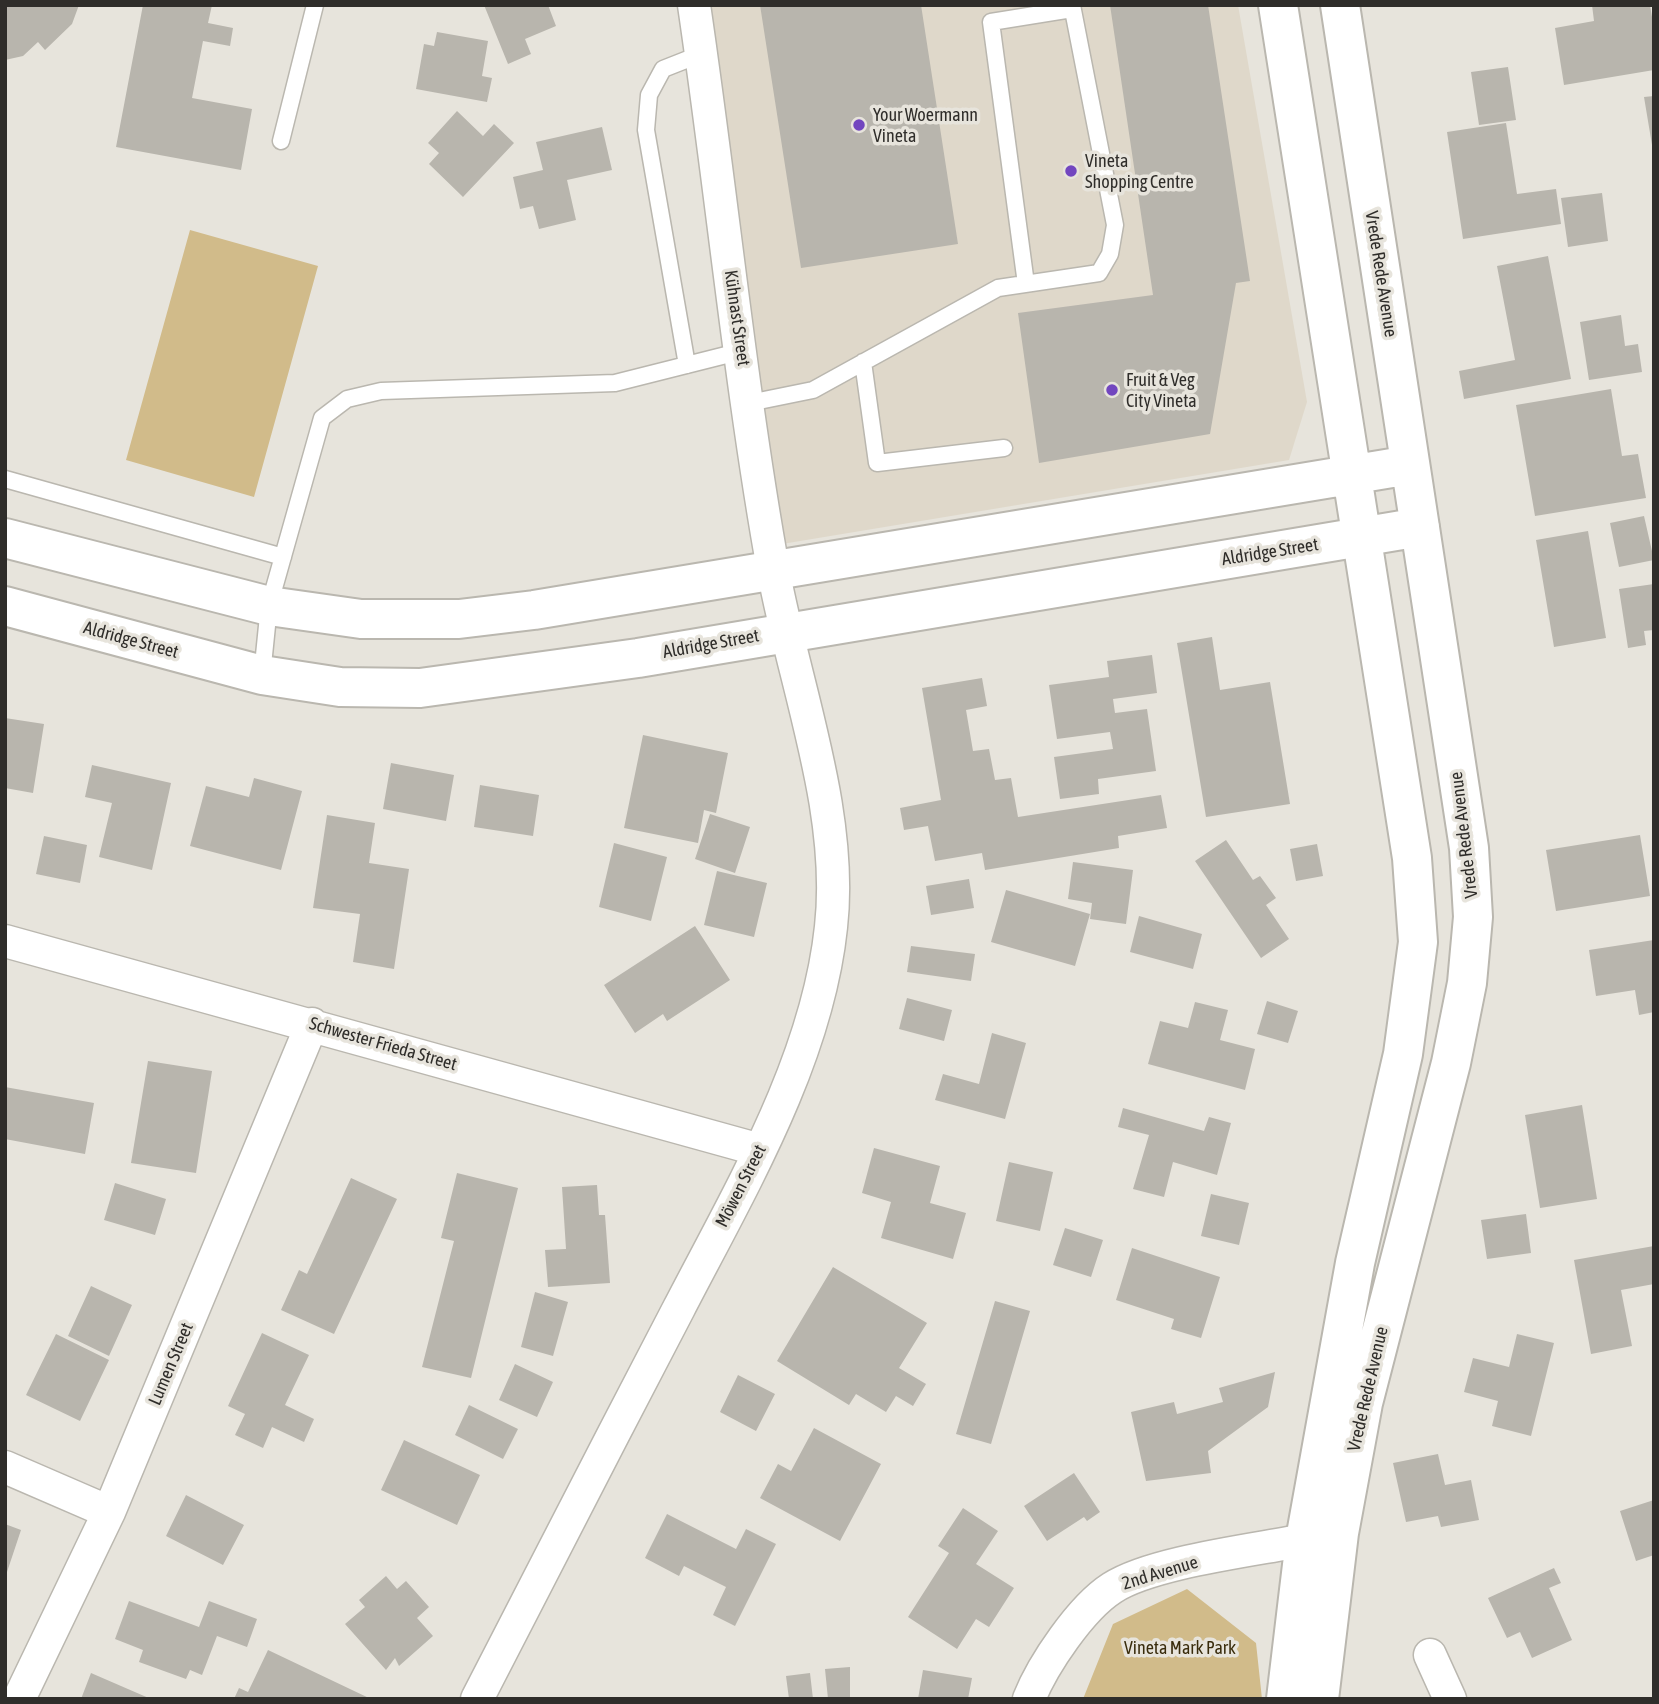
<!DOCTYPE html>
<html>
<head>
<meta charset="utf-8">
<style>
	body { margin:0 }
	#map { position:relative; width:1659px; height:1704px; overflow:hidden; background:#e7e4dc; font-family:"Asap Condensed",sans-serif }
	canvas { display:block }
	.frame { position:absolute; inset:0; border:7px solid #2f2d2a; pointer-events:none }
</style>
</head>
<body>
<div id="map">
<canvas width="1659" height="1704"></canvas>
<div class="frame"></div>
</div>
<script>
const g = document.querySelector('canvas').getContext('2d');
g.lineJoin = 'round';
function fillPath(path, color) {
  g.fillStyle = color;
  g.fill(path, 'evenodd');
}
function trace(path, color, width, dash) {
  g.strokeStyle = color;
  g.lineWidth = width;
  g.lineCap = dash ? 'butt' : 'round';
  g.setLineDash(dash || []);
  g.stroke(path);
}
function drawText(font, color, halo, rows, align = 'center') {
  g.font = font + ' "Asap Condensed",sans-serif';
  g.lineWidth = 7;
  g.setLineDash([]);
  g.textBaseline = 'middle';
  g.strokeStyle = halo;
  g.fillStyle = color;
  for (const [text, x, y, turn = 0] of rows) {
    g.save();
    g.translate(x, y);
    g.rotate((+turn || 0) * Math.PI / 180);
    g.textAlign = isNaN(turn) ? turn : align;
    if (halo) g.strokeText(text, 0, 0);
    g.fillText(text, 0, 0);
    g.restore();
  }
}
fillPath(new Path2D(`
	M 694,5 L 1238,5 L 1307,402 L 1289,460 L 770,546 Z`), '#dfd8ca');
fillPath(new Path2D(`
	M 190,230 L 318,266 L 254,497 L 126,460 Z
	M 1187,1589 L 1256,1643 L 1262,1699 L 1083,1699 L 1113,1624 Z`), '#d1bb8a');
fillPath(new Path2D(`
	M 5,5 L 79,5 L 72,24 L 45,50 L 38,42 L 23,56 L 5,60 Z
	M 143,5 L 212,5 L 208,23 L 233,28 L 230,46 L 203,41 L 192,98 L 252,109 L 241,170 L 116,147 Z
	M 484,5 L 548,5 L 556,26 L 525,39 L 531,54 L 508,64 Z
	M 760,5 L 921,5 L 958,244 L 801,268 Z
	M 1110,5 L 1208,5 L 1250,281 L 1236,283 L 1210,434 L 1039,463 L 1018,313 L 1153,295 Z
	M 1592,5 L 1650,5 L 1654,29 L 1654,70 L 1564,85 L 1555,28 L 1594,21 Z
	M 437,32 L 488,41 L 482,76 L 492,78 L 487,102 L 416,89 L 424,44 L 434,46 Z
	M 1508,67 L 1516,120 L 1479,125 L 1471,72 Z
	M 1654,96 L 1654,145 L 1652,145 L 1644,97 Z
	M 457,111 L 483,136 L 494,124 L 514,143 L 463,197 L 429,164 L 439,153 L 428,143 Z
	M 1506,123 L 1517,194 L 1556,189 L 1561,224 L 1463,239 L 1447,132 Z
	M 602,127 L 612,170 L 567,180 L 576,220 L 539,229 L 533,206 L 520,209 L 513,177 L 543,170 L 536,142 Z
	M 1602,193 L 1608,241 L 1568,247 L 1561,198 Z
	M 1548,256 L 1571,379 L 1464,399 L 1459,371 L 1515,360 L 1497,266 Z
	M 1621,315 L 1625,346 L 1638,344 L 1642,372 L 1589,380 L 1580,322 Z
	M 1611,389 L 1622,456 L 1638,454 L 1646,498 L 1535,516 L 1516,405 Z
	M 1644,516 L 1654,560 L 1619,567 L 1610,523 Z
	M 1588,531 L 1606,638 L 1554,647 L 1536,540 Z
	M 1654,584 L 1654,630 L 1644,631 L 1646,645 L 1628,648 L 1619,589 Z
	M 1212,637 L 1220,690 L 1270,682 L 1290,804 L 1206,817 L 1177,643 Z
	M 1152,655 L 1157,693 L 1113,699 L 1115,713 L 1147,709 L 1156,771 L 1098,779 L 1099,794 L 1060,799 L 1054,757 L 1113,749 L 1110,732 L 1057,739 L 1049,685 L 1109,677 L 1107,661 Z
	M 982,678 L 987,706 L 966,710 L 973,751 L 989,749 L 995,780 L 1011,778 L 1018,817 L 1161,795 L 1167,828 L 1118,836 L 1119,848 L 985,870 L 982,853 L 935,861 L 928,826 L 904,830 L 900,808 L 941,800 L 922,688 Z
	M 5,718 L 44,724 L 33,793 L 5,788 Z
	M 643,735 L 728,753 L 716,813 L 704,810 L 698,843 L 624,828 Z
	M 391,763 L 454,775 L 446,821 L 383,809 Z
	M 92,765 L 171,783 L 152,870 L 99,857 L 112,803 L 85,797 Z
	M 254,778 L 302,791 L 281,870 L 190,846 L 206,786 L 249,797 Z
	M 480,785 L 539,795 L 533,836 L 474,827 Z
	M 710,814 L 750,827 L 735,873 L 695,859 Z
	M 327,815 L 375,823 L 369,863 L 409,869 L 394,969 L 353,962 L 360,914 L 313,908 Z
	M 1640,835 L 1650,896 L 1556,911 L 1546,850 Z
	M 44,836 L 87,845 L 80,883 L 36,874 Z
	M 1226,840 L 1253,880 L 1260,876 L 1276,898 L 1266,905 L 1289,939 L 1261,958 L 1195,861 Z
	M 614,843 L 667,857 L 651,921 L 599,907 Z
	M 1317,844 L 1323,876 L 1296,881 L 1290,849 Z
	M 1073,862 L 1133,870 L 1126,924 L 1090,919 L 1092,903 L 1068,899 Z
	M 717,871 L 767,883 L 754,937 L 704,925 Z
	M 969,879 L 974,908 L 931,915 L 926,886 Z
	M 1006,890 L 1090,914 L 1075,966 L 991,942 Z
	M 1139,916 L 1202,934 L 1193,969 L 1130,952 Z
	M 695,926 L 730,980 L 667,1021 L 663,1014 L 635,1033 L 604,985 Z
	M 1654,940 L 1654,1012 L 1639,1015 L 1635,990 L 1596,996 L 1589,950 Z
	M 911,946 L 975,954 L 971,981 L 907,972 Z
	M 907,998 L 952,1010 L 944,1041 L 899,1029 Z
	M 1267,1001 L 1298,1011 L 1288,1043 L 1257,1034 Z
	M 1195,1002 L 1228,1010 L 1220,1040 L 1255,1049 L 1245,1090 L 1148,1064 L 1160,1021 L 1188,1028 Z
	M 992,1033 L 1026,1043 L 1005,1119 L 935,1100 L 943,1074 L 979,1084 Z
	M 148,1061 L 212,1071 L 196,1173 L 131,1163 Z
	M 5,1087 L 94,1103 L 85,1154 L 5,1139 Z
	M 1582,1105 L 1597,1199 L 1540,1208 L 1525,1115 Z
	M 1123,1108 L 1204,1131 L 1209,1117 L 1231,1123 L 1217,1175 L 1173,1162 L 1164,1197 L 1133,1189 L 1149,1135 L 1118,1127 Z
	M 874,1148 L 940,1166 L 930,1203 L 966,1213 L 953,1259 L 881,1238 L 891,1202 L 862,1193 Z
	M 1009,1162 L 1053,1172 L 1040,1231 L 996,1221 Z
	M 457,1173 L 518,1188 L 471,1378 L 422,1367 L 454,1241 L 441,1238 Z
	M 351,1178 L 397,1199 L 334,1334 L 281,1310 L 299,1270 L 307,1274 Z
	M 115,1183 L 166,1199 L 155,1235 L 104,1220 Z
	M 597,1185 L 599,1215 L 605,1215 L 610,1283 L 548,1287 L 545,1250 L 566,1249 L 562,1187 Z
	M 1211,1194 L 1249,1203 L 1239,1245 L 1201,1236 Z
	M 1526,1214 L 1531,1253 L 1487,1259 L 1481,1220 Z
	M 1065,1228 L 1103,1240 L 1091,1277 L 1053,1265 Z
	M 1654,1246 L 1654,1284 L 1621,1290 L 1632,1346 L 1591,1354 L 1574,1260 Z
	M 1132,1248 L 1220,1277 L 1201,1338 L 1171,1329 L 1174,1319 L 1116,1300 Z
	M 833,1267 L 927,1323 L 899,1368 L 926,1384 L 913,1406 L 896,1396 L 886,1412 L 856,1394 L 849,1405 L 777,1361 Z
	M 91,1286 L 132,1305 L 109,1356 L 68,1336 Z
	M 535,1292 L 568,1302 L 553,1356 L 521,1347 Z
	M 995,1301 L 1030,1311 L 991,1444 L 956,1434 Z
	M 262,1333 L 309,1355 L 285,1405 L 314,1419 L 304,1442 L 272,1427 L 263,1448 L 235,1435 L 245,1414 L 228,1406 Z
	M 56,1334 L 109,1360 L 80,1421 L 26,1395 Z
	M 1517,1334 L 1554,1343 L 1531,1436 L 1492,1426 L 1498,1401 L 1464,1392 L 1473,1358 L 1509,1367 Z
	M 515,1364 L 553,1382 L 537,1417 L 499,1400 Z
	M 1275,1372 L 1268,1407 L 1208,1451 L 1211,1473 L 1146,1481 L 1131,1412 L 1174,1402 L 1177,1414 L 1223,1402 L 1219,1388 Z
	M 738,1375 L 775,1394 L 756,1431 L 720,1412 Z
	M 469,1405 L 518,1429 L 503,1459 L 455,1435 Z
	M 814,1428 L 881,1464 L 840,1541 L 760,1498 L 778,1464 L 791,1471 Z
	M 404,1440 L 480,1475 L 457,1525 L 381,1490 Z
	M 1438,1454 L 1445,1485 L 1471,1480 L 1479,1520 L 1441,1527 L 1438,1516 L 1406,1522 L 1393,1463 Z
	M 1074,1473 L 1100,1512 L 1087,1521 L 1084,1517 L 1047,1541 L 1024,1506 Z
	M 186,1495 L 244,1525 L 223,1565 L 166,1536 Z
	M 1654,1500 L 1654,1555 L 1636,1561 L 1620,1511 Z
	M 963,1508 L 998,1531 L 976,1564 L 1014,1588 L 989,1627 L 976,1619 L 957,1649 L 908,1617 L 949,1553 L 938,1546 Z
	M 667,1514 L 736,1549 L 746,1529 L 776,1544 L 735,1626 L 713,1615 L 726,1587 L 684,1566 L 679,1576 L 645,1558 Z
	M 5,1524 L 21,1530 L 6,1575 L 5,1575 Z
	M 1554,1568 L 1561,1583 L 1549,1588 L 1572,1640 L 1532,1658 L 1520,1632 L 1507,1638 L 1488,1598 Z
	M 386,1576 L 397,1589 L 406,1581 L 429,1607 L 417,1618 L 433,1636 L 399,1666 L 395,1658 L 386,1670 L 345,1624 L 365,1607 L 359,1600 Z
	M 129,1601 L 199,1627 L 209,1601 L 257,1619 L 247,1647 L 217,1636 L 202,1675 L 190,1670 L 186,1679 L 139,1662 L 143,1650 L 115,1639 Z
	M 268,1650 L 371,1699 L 234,1699 L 239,1688 L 248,1692 Z
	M 850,1667 L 850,1699 L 828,1699 L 825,1669 Z
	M 923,1670 L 972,1678 L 968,1699 L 918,1699 Z
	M 91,1673 L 151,1699 L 81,1699 Z
	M 810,1673 L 813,1699 L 789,1699 L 786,1676 Z`), '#b8b5ad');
const service = new Path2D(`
	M 281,141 L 315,5
	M 1026,284 L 991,22 L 1072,9
	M 863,362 L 877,463 L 1004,448
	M 687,365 L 646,130 L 649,95 L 663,69 L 701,54
	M 749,403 L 813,390 L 998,288 L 1099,273 L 1110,254 L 1115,225 L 1072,5
	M 5,479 L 283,557
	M 262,675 L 269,606 L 322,418 L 347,399 L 381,391 L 615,383 L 742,351`);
const minor = new Path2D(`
	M 5,941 L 760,1150
	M 5,1467 L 109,1512
	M 1430,1655 L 1450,1699
	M 19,1699 L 109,1512 L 312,1024
	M 477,1699 C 544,1569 611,1438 679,1308 C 740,1190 817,1061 831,927 C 844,812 795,687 774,574 C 740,386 722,194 694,5
	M 1029,1699 C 1043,1664 1081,1608 1112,1588 C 1152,1562 1255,1550 1305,1540`);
const tertiary = new Path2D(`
	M 1278,5 L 1412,858 L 1418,942 L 1403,1054 L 1355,1263 L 1305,1540 L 1286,1699
	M 5,538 L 269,606 L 361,619 L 459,619 L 534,610 L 1410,465
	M 5,606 L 262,675 L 340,687 L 420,688 L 638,658 L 1420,527
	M 1319,1699 L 1339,1533 L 1363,1403 L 1451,1063 L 1467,983 L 1473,917 L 1469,848 L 1340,5`);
trace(service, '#bab7af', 19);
trace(minor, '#bab7af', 35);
trace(tertiary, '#bab7af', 42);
trace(service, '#fff', 16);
trace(minor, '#fff', 32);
trace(tertiary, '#fff', 38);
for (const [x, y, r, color] of [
	[859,125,7,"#7246bf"],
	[1071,171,7,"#7246bf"],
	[1112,390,7,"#7246bf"]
]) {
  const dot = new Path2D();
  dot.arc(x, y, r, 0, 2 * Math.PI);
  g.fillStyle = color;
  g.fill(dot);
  trace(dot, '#e7e4dc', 2.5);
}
drawText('18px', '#2f2d2a', '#e7e4dc', [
	["Your Woermann",873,115],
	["Vineta",873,136],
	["Vineta",1085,161],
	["Shopping Centre",1085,182],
	["Fruit & Veg",1126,380],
	["City Vineta",1126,401]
], 'left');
drawText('18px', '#2f2d2a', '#e7e4dc', [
	["Vrede Rede Avenue",1381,274,81],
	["Kühnast Street",737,318,82],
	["Aldridge Street",1270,552,-9],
	["Aldridge Street",131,640,15],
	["Aldridge Street",711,644,-10],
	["Vrede Rede Avenue",1464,835,-97],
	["Schwester Frieda Street",383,1044,16],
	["Möwen Street",741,1186,-63],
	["Lumen Street",171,1364,-67],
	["Vrede Rede Avenue",1368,1389,-77],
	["2nd Avenue",1160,1573,-17]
]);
drawText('18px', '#392c0c', '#e7e4dc', [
	["Vineta Mark Park",1180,1648]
]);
</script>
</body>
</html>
